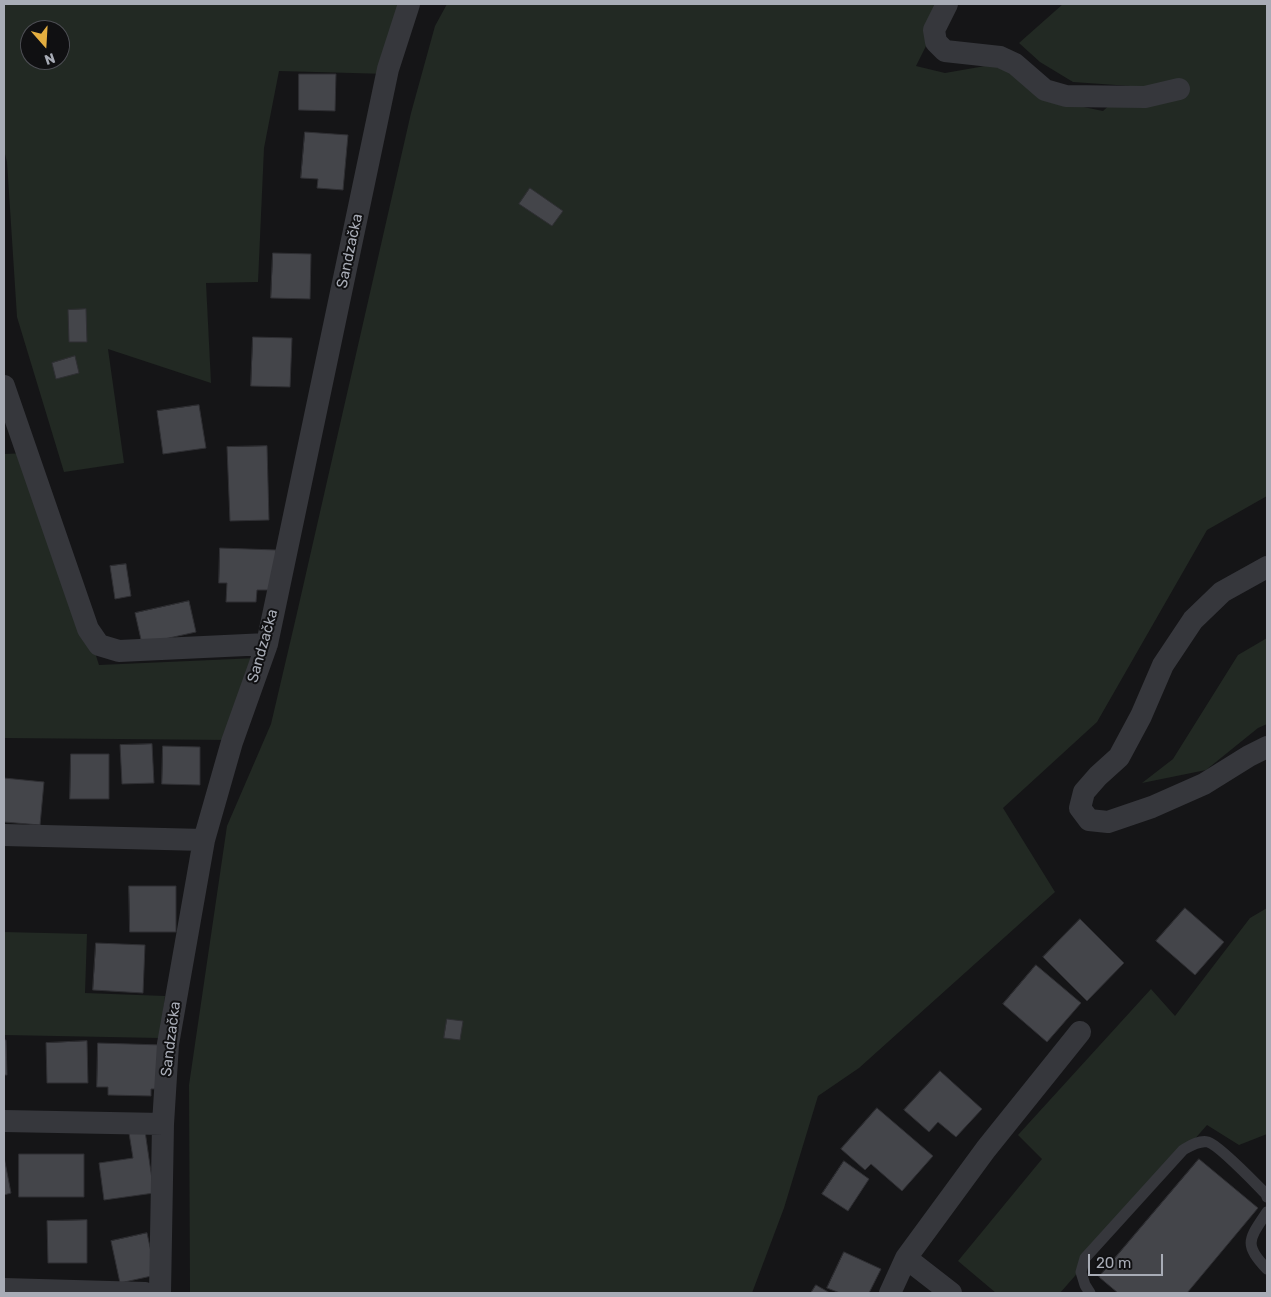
<!DOCTYPE html>
<html>
<head>
<meta charset="utf-8">
<style>
	body { margin:0 }
	#map { position:relative; width:1271px; height:1297px; overflow:hidden; background:#151517; font-family:Rubik,sans-serif }
	canvas { display:block }
	.frame { position:absolute; inset:0; border:5px solid #a8acb6; pointer-events:none }
	.north { position:absolute; left:20px; top:20px; width:50px; height:50px; box-sizing:border-box; background:#101012; border:1px solid #4d4e54; border-radius:50%; rotate:161deg; font-size:14px; font-weight:700; line-height:20px; text-align:center; color:#a8acb6 }
	.north::after { content:''; display:block; margin:auto; width:18px; height:22px; background:#e4ae40; clip-path:polygon(50% 0,100% 100%,50% 72%,0 100%) }
	.scale { position:absolute; left:1088px; top:1254px; width:75px; height:22px; box-sizing:border-box; border:2px solid #a8acb6; border-top:0; padding-left:6px; font-size:15px; line-height:18px; white-space:nowrap; color:#a8acb6; -webkit-text-stroke:4px #101012; paint-order:stroke }
</style>
</head>
<body>
<div id="map">
<canvas width="1271" height="1297"></canvas>
<div class="frame"></div>
<div class="north">N</div>
<div class="scale">20 m</div>
</div>
<script>
const g = document.querySelector('canvas').getContext('2d');
g.lineJoin = 'round';
function fillPath(path, color) {
  g.fillStyle = color;
  g.fill(path, 'evenodd');
}
function trace(path, color, width, dash) {
  g.strokeStyle = color;
  g.lineWidth = width;
  g.lineCap = dash ? 'butt' : 'round';
  g.setLineDash(dash || []);
  g.stroke(path);
}
function drawText(font, color, halo, rows, align = 'center') {
  g.font = font + ' Rubik,sans-serif';
  g.lineWidth = 4;
  g.setLineDash([]);
  g.textBaseline = 'middle';
  g.strokeStyle = halo;
  g.fillStyle = color;
  for (const [text, x, y, turn = 0] of rows) {
    g.save();
    g.translate(x, y);
    g.rotate((+turn || 0) * Math.PI / 180);
    g.textAlign = isNaN(turn) ? turn : align;
    if (halo) g.strokeText(text, 0, 0);
    g.fillText(text, 0, 0);
    g.restore();
  }
}
fillPath(new Path2D(`
	M 4,4 L 406,4 L 388,74 L 279,71 L 264,148 L 258,282 L 206,283 L 211,383 L 108,349 L 124,463 L 64,472 L 17,317 L 7,162 L 4,150 ZM 30,30 L 60,30 L 60,60 L 30,60 Z
	M 447,4 L 947,4 L 916,66 L 945,73 L 1008,62 L 1040,98 L 1103,111 L 1130,86 L 1073,82 L 1040,62 L 1019,43 L 1063,4 L 1267,4 L 1267,496 L 1207,530 L 1097,722 L 1003,808 L 1055,892 L 859,1068 L 818,1096 L 784,1208 L 752,1293 L 190,1293 L 189,1085 L 227,826 L 271,724 L 297,613 L 411,113 L 435,26 Z
	M 30,453 L 99,665 L 257,658 L 231,740 L 4,738 L 4,454 Z
	M 1267,638 L 1267,724 L 1258,728 L 1206,770 L 1142,783 L 1173,759 L 1238,655 Z
	M 1267,908 L 1267,1134 L 1239,1145 L 1207,1125 L 1060,1293 L 996,1293 L 958,1261 L 1042,1159 L 1018,1135 L 1151,989 L 1175,1016 L 1250,918 Z
	M 4,932 L 87,934 L 85,993 L 165,996 L 160,1038 L 4,1035 Z`), '#222923');
const building = new Path2D(`
	M 299,74 L 336,74 L 335,111 L 299,110 Z
	M 305,132 L 348,135 L 343,190 L 317,188 L 318,179 L 301,178 Z
	M 530,188 L 563,211 L 552,226 L 519,204 Z
	M 273,253 L 311,254 L 310,299 L 271,298 Z
	M 86,309 L 87,342 L 69,342 L 68,310 Z
	M 253,337 L 292,338 L 290,387 L 251,386 Z
	M 75,356 L 79,373 L 56,379 L 52,363 Z
	M 199,405 L 206,448 L 163,454 L 157,411 Z
	M 267,446 L 269,520 L 230,521 L 227,447 Z
	M 220,548 L 276,550 L 275,590 L 257,590 L 256,602 L 226,602 L 227,583 L 219,583 Z
	M 126,564 L 131,596 L 115,599 L 110,566 Z
	M 189,601 L 196,632 L 142,644 L 135,613 Z
	M 152,744 L 154,783 L 122,784 L 120,745 Z
	M 163,746 L 200,747 L 200,785 L 162,784 Z
	M 71,754 L 109,754 L 109,799 L 70,799 Z
	M 4,778 L 44,782 L 40,825 L 4,822 Z
	M 129,886 L 176,886 L 176,932 L 130,932 Z
	M 1185,908 L 1224,942 L 1195,975 L 1156,941 Z
	M 1080,919 L 1124,963 L 1087,1001 L 1043,957 Z
	M 96,943 L 145,945 L 143,993 L 93,990 Z
	M 1036,965 L 1081,1003 L 1047,1042 L 1003,1004 Z
	M 447,1019 L 463,1021 L 460,1040 L 444,1038 Z
	M 4,1040 L 6,1040 L 7,1075 L 4,1075 Z
	M 87,1041 L 88,1083 L 47,1083 L 46,1043 Z
	M 98,1043 L 162,1045 L 160,1089 L 151,1089 L 151,1096 L 108,1095 L 108,1087 L 97,1087 Z
	M 940,1071 L 982,1109 L 956,1137 L 938,1122 L 929,1132 L 904,1110 Z
	M 877,1108 L 933,1156 L 902,1191 L 871,1164 L 865,1170 L 841,1149 Z
	M 145,1131 L 154,1193 L 104,1200 L 99,1163 L 133,1158 L 129,1133 Z
	M 19,1154 L 84,1154 L 84,1197 L 19,1197 Z
	M 4,1157 L 11,1193 L 4,1195 Z
	M 1199,1159 L 1258,1208 L 1187,1293 L 1118,1293 L 1099,1277 Z
	M 844,1161 L 869,1179 L 848,1211 L 822,1194 Z
	M 87,1220 L 87,1263 L 48,1263 L 47,1221 Z
	M 147,1233 L 156,1275 L 120,1283 L 111,1241 Z
	M 844,1252 L 881,1269 L 869,1293 L 840,1293 L 827,1288 Z
	M 816,1285 L 830,1293 L 811,1293 Z`);
fillPath(building, '#44454a');
trace(building, '#2f2f33', 1);
trace(new Path2D(`
	M 1267,1212 C 1250,1238 1242,1244 1267,1269
	M 1090,1293 L 1085,1285 L 1081,1272 L 1085,1258 L 1183,1150 C 1190,1146 1199,1140 1208,1142 C 1219,1145 1256,1184 1266,1194 L 1267,1197`), '#36373c', 11);
trace(new Path2D(`
	M 947,4 L 934,30 L 936,42 L 945,51 L 1000,57 L 1015,64 L 1045,90 L 1066,96 L 1145,97 L 1179,89
	M 4,386 L 88,629 L 99,645 L 119,651 L 267,644
	M 1267,567 L 1222,592 L 1193,620 L 1163,665 L 1141,716 L 1119,757 L 1098,776 L 1084,792 L 1080,808 L 1089,820 L 1108,822 L 1152,807 L 1204,784 L 1249,756 L 1267,747
	M 4,835 L 204,840
	M 4,1121 L 163,1124
	M 906,1258 L 951,1293
	M 4,1289 L 145,1293
	M 160,1293 L 163,1124 L 168,1044 L 204,840 L 232,742 L 267,644 L 388,69 L 409,4
	M 890,1293 L 906,1258 L 986,1149 L 1080,1032`), '#36373c', 22);
drawText('15px', '#a8acb6', '#101012', [
	["Sandzačka",350,251,-78],
	["Sandzačka",263,646,-74],
	["Sandzačka",171,1039,-83]
]);
</script>
</body>
</html>
